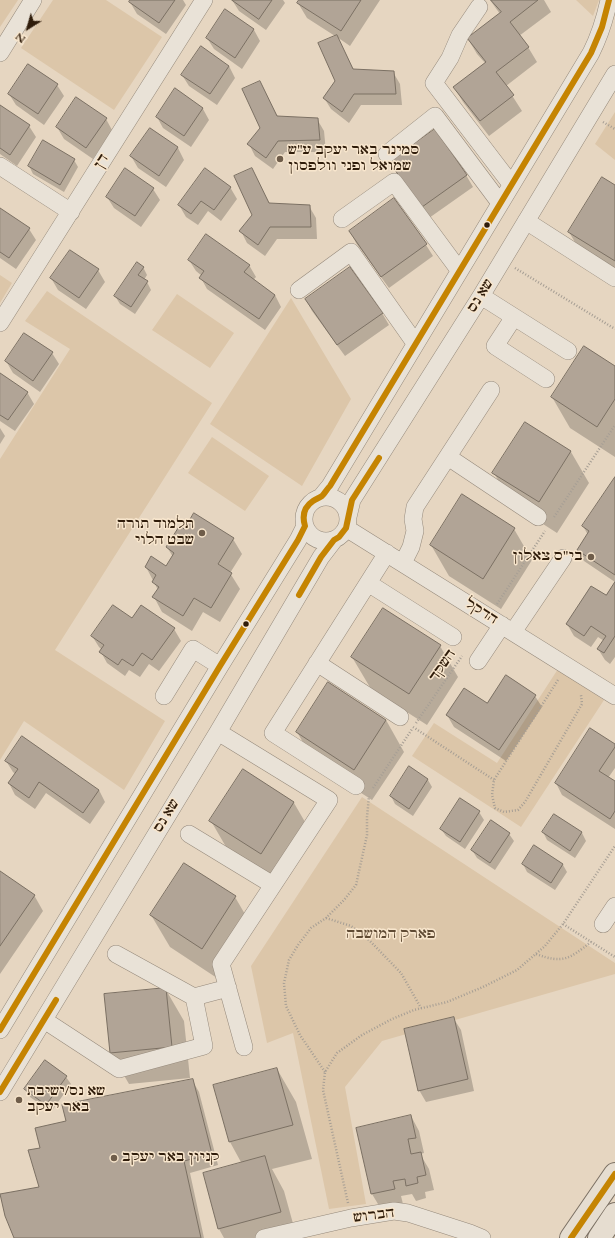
<!DOCTYPE html>
<html>
<head>
<meta charset="utf-8">
<style>
	body { margin:0 }
	#map { position:relative; width:615px; height:1238px; overflow:hidden; background:#e6d6c1; font-family:Cardo,serif }
	canvas { display:block }
	.north { position:absolute; left:8px; top:8px; width:40px; height:40px; -webkit-text-stroke:3px #f8e6cd; paint-order:stroke; rotate:217deg; font-size:11px; font-weight:700; line-height:16px; text-align:center; color:#2f1c0a }
	.north::after { content:''; display:block; margin:auto; width:14px; height:18px; background:#2f1c0a; clip-path:polygon(50% 0,100% 100%,50% 72%,0 100%) }
</style>
</head>
<body>
<div id="map">
<canvas width="615" height="1238"></canvas>
<div class="north">N</div>
</div>
<script>
const g = document.querySelector('canvas').getContext('2d');
g.lineJoin = 'round';
function fillPath(path, color) {
  g.fillStyle = color;
  g.fill(path, 'evenodd');
}
function trace(path, color, width, dash) {
  g.strokeStyle = color;
  g.lineWidth = width;
  g.lineCap = dash ? 'butt' : 'round';
  g.setLineDash(dash || []);
  g.stroke(path);
}
function drawText(font, color, halo, rows, align = 'center') {
  g.font = font + ' Cardo,"Frank Ruhl Libre",serif';
  g.lineWidth = 3;
  g.setLineDash([]);
  g.textBaseline = 'middle';
  g.strokeStyle = halo;
  g.fillStyle = color;
  for (const [text, x, y, turn = 0] of rows) {
    g.save();
    g.translate(x, y);
    g.rotate((+turn || 0) * Math.PI / 180);
    g.textAlign = isNaN(turn) ? turn : align;
    if (halo) g.strokeText(text, 0, 0);
    g.fillText(text, 0, 0);
    g.restore();
  }
}
fillPath(new Path2D(`
	M 0,0 L 18,0 L 0,27 Z
	M 53,0 L 106,0 L 162,37 L 114,110 L 21,48 Z
	M 576,0 L 599,0 L 593,16 Z
	M 615,112 L 615,160 L 595,144 Z
	M 0,275 L 12,283 L 0,303 Z
	M 47,291 L 212,403 L 55,650 L 165,721 L 124,790 L 24,721 L 0,760 L 0,459 L 70,349 L 25,321 Z
	M 177,294 L 234,333 L 210,368 L 152,330 Z
	M 291,298 L 351,399 L 302,486 L 210,424 Z
	M 212,437 L 269,476 L 245,511 L 188,473 Z
	M 558,669 L 604,700 L 521,827 L 412,756 L 434,723 L 497,763 Z
	M 362,797 L 615,963 L 615,974 L 382,1041 L 345,1087 L 366,1204 L 329,1209 L 293,1033 L 267,1043 L 251,966 Z`), '#dcc6a9');
fillPath(new Path2D(`
	M 132,0 L 183,0 L 186,5 L 166,34 L 137,14 L 130,2 Z
	M 232,0 L 283,0 L 285,3 L 266,30 L 239,11 Z
	M 300,0 L 380,0 L 350,46 L 337,37 L 354,70 L 393,72 L 400,84 L 402,105 L 361,105 L 349,123 L 331,109 L 324,98 L 336,81 L 335,36 L 307,18 L 298,3 Z
	M 490,0 L 544,0 L 551,12 L 519,36 L 528,47 L 537,62 L 506,86 L 522,111 L 489,136 L 463,102 L 454,87 L 485,63 L 477,54 L 468,39 L 500,14 Z
	M 226,11 L 254,30 L 260,41 L 242,69 L 214,49 L 207,38 Z
	M 229,66 L 235,78 L 217,105 L 189,86 L 182,75 Z
	M 260,83 L 278,117 L 317,119 L 324,131 L 326,152 L 285,152 L 273,169 L 255,156 L 249,144 L 261,128 Z
	M 57,85 L 64,96 L 44,125 L 16,105 L 9,94 Z
	M 175,90 L 203,109 L 209,120 L 191,147 L 163,128 L 157,117 Z
	M 0,106 L 29,126 L 36,137 L 17,166 L 0,154 Z
	M 106,119 L 112,130 L 93,159 L 64,139 L 57,127 Z
	M 150,129 L 178,148 L 184,160 L 166,187 L 138,168 L 131,156 Z
	M 74,160 L 78,167 L 64,192 L 33,174 L 29,166 Z
	M 390,162 L 466,175 L 473,187 L 429,218 L 397,173 Z
	M 252,170 L 270,204 L 309,206 L 316,218 L 317,239 L 277,239 L 265,256 L 247,243 L 241,231 L 253,215 Z
	M 615,186 L 615,280 L 587,263 L 569,232 Z
	M 230,187 L 237,199 L 221,221 L 208,211 L 198,225 L 186,217 L 179,205 Z
	M 153,189 L 160,200 L 141,227 L 114,208 L 107,197 Z
	M 0,209 L 29,229 L 36,240 L 16,269 L 0,258 Z
	M 350,231 L 426,245 L 433,256 L 389,288 L 356,243 Z
	M 189,260 L 249,265 L 256,277 L 253,280 L 275,295 L 281,307 L 265,330 L 207,289 L 201,278 L 202,276 L 196,271 Z
	M 143,267 L 147,275 L 144,280 L 147,282 L 151,290 L 135,314 L 120,304 L 115,296 Z
	M 98,270 L 105,282 L 86,309 L 58,290 L 51,278 Z
	M 306,300 L 382,313 L 389,325 L 345,356 L 312,311 Z
	M 52,353 L 59,364 L 40,392 L 13,373 L 6,361 Z
	M 615,367 L 615,457 L 570,428 L 552,397 Z
	M 0,374 L 27,392 L 34,404 L 15,431 L 0,421 Z
	M 525,423 L 571,452 L 589,483 L 557,533 L 512,504 L 494,473 Z
	M 0,428 L 5,436 L 0,444 Z
	M 615,478 L 615,582 L 584,561 L 578,550 L 588,535 L 583,526 Z
	M 514,529 L 532,560 L 501,609 L 449,576 L 431,545 Z
	M 233,539 L 242,554 L 230,573 L 240,589 L 220,622 L 203,612 L 192,631 L 162,612 L 154,597 L 158,590 L 146,567 L 167,567 L 173,557 L 167,547 Z
	M 615,584 L 615,657 L 610,664 L 605,660 L 598,649 L 604,641 L 598,637 L 591,647 L 574,636 L 567,624 L 606,597 Z
	M 132,619 L 174,629 L 181,641 L 159,671 L 149,664 L 140,677 L 129,670 L 125,676 L 107,663 L 101,652 L 102,650 L 99,647 L 92,636 Z
	M 440,646 L 458,677 L 427,725 L 371,689 L 352,657 Z
	M 535,696 L 542,707 L 506,761 L 454,727 L 447,715 L 487,705 Z
	M 386,720 L 404,752 L 372,800 L 315,763 L 297,732 Z
	M 615,746 L 615,768 L 608,778 L 615,782 L 615,829 L 562,795 L 556,783 Z
	M 6,761 L 99,790 L 105,802 L 90,824 L 46,793 L 35,809 L 15,795 L 9,783 L 15,774 L 13,772 Z
	M 410,768 L 428,780 L 432,787 L 413,816 L 395,804 L 391,796 Z
	M 244,771 L 294,803 L 312,834 L 279,885 L 229,852 L 211,821 Z
	M 479,812 L 484,820 L 465,849 L 446,836 L 441,829 Z
	M 554,815 L 582,833 L 586,841 L 575,858 L 547,840 L 543,832 Z
	M 509,834 L 514,841 L 495,870 L 477,858 L 472,850 Z
	M 534,846 L 563,865 L 567,872 L 555,890 L 527,872 L 523,864 Z
	M 0,873 L 34,895 L 43,911 L 0,974 Z
	M 235,897 L 253,928 L 220,980 L 170,947 L 151,915 Z
	M 166,990 L 184,1021 L 190,1078 L 129,1084 L 111,1053 Z
	M 454,1019 L 461,1030 L 474,1091 L 426,1102 L 419,1090 Z
	M 277,1069 L 296,1102 L 312,1159 L 272,1169 L 284,1191 L 297,1238 L 224,1238 L 219,1229 L 242,1164 L 230,1142 L 214,1086 Z
	M 66,1077 L 71,1084 L 51,1112 L 30,1097 L 26,1089 Z
	M 192,1080 L 199,1092 L 218,1165 L 190,1173 L 204,1238 L 15,1238 L 0,1195 L 40,1188 L 41,1148 L 68,1122 Z
	M 411,1116 L 419,1131 L 424,1153 L 420,1154 L 429,1169 L 434,1190 L 425,1192 L 426,1198 L 416,1201 L 412,1194 L 401,1196 L 403,1204 L 381,1209 L 372,1194 L 357,1128 Z`), '#0003');
const building = new Path2D(`
	M 130,0 L 175,0 L 159,23 L 129,2 Z
	M 232,0 L 272,0 L 259,19 Z
	M 299,0 L 361,0 L 341,31 L 297,3 Z
	M 491,0 L 538,0 L 510,22 L 529,47 L 496,72 L 514,95 L 480,121 L 453,87 L 486,62 L 467,38 L 501,12 Z
	M 225,9 L 254,29 L 235,58 L 206,38 Z
	M 337,35 L 353,69 L 394,71 L 396,94 L 354,94 L 342,112 L 323,98 L 335,81 L 318,43 Z
	M 201,46 L 229,66 L 210,94 L 181,75 Z
	M 28,64 L 58,84 L 38,114 L 8,94 Z
	M 260,81 L 277,116 L 318,118 L 320,140 L 278,141 L 266,158 L 247,144 L 260,128 L 242,89 Z
	M 175,88 L 203,108 L 184,136 L 156,117 Z
	M 76,97 L 107,118 L 86,148 L 56,127 Z
	M 0,105 L 30,125 L 10,155 L 0,148 Z
	M 150,128 L 178,147 L 159,176 L 130,156 Z
	M 435,129 L 467,175 L 422,207 L 389,162 Z
	M 43,140 L 75,159 L 60,185 L 28,166 Z
	M 125,168 L 154,188 L 135,216 L 106,197 Z
	M 205,168 L 231,187 L 214,210 L 201,201 L 191,214 L 178,205 Z
	M 252,168 L 269,203 L 310,205 L 311,227 L 270,227 L 258,245 L 239,231 L 252,215 L 234,176 Z
	M 602,177 L 615,185 L 615,261 L 568,232 Z
	M 394,198 L 427,244 L 381,277 L 349,231 Z
	M 0,208 L 30,228 L 9,258 L 0,252 Z
	M 206,234 L 250,265 L 244,272 L 275,295 L 259,319 L 199,278 L 204,271 L 188,260 Z
	M 70,250 L 99,269 L 79,298 L 50,278 Z
	M 137,262 L 144,267 L 138,275 L 148,281 L 131,307 L 114,296 Z
	M 350,267 L 383,313 L 337,345 L 305,299 Z
	M 24,333 L 53,352 L 33,381 L 5,361 Z
	M 584,346 L 615,366 L 615,399 L 597,427 L 551,397 Z
	M 0,373 L 28,392 L 8,420 L 0,415 Z
	M 525,422 L 571,451 L 539,502 L 492,473 Z
	M 615,477 L 615,575 L 577,550 L 589,531 L 582,526 Z
	M 462,494 L 515,528 L 483,579 L 430,545 Z
	M 194,513 L 234,538 L 218,564 L 232,573 L 211,608 L 194,598 L 183,616 L 152,597 L 159,587 L 152,582 L 156,575 L 145,567 L 151,556 L 166,566 L 174,553 L 166,547 L 180,525 L 184,529 Z
	M 615,582 L 615,636 L 604,653 L 597,649 L 606,636 L 591,626 L 584,636 L 566,624 L 591,586 L 606,595 Z
	M 113,605 L 132,618 L 141,605 L 175,628 L 152,660 L 142,653 L 133,666 L 122,659 L 118,665 L 99,652 L 104,645 L 91,636 Z
	M 383,608 L 441,645 L 409,694 L 351,657 Z
	M 506,675 L 536,695 L 499,750 L 446,715 L 464,688 L 487,703 Z
	M 328,682 L 386,720 L 354,770 L 296,732 Z
	M 590,728 L 615,744 L 615,747 L 599,771 L 615,781 L 615,811 L 610,819 L 555,783 Z
	M 22,736 L 99,790 L 83,813 L 39,782 L 29,798 L 8,783 L 18,769 L 5,761 Z
	M 409,766 L 428,779 L 409,809 L 390,796 Z
	M 243,769 L 294,802 L 261,854 L 209,821 Z
	M 460,798 L 480,811 L 460,842 L 440,829 Z
	M 554,814 L 582,832 L 570,851 L 542,832 Z
	M 491,820 L 510,833 L 490,863 L 471,850 Z
	M 534,845 L 563,864 L 551,883 L 522,864 Z
	M 184,863 L 236,896 L 202,949 L 150,915 Z
	M 0,871 L 35,895 L 0,946 Z
	M 166,988 L 172,1047 L 110,1053 L 104,994 Z
	M 454,1017 L 468,1079 L 418,1091 L 404,1029 Z
	M 45,1060 L 67,1076 L 46,1105 L 24,1089 Z
	M 277,1068 L 293,1125 L 229,1142 L 213,1085 Z
	M 193,1079 L 212,1154 L 184,1161 L 201,1238 L 14,1238 L 5,1216 L 0,1194 L 39,1187 L 28,1150 L 40,1148 L 35,1128 L 66,1121 L 62,1105 Z
	M 411,1115 L 416,1138 L 408,1139 L 411,1154 L 421,1152 L 426,1175 L 417,1177 L 418,1183 L 406,1186 L 405,1179 L 393,1181 L 395,1189 L 371,1194 L 356,1128 Z
	M 265,1156 L 281,1212 L 218,1229 L 203,1173 Z`);
fillPath(building, '#b1a496');
trace(building, '#7b7063', 1);
const minor = new Path2D(`
	M 479,7 L 460,35 L 450,58 L 434,83 L 511,184
	M 0,53 L 33,0
	M 387,154 L 435,116 L 500,203
	M 0,166 L 71,212
	M 342,219 L 394,182 L 459,270
	M 526,221 L 615,278
	M 299,290 L 351,252 L 415,343
	M 481,296 L 568,351
	M 514,317 L 495,346 L 546,379
	M 0,323 L 204,0
	M 448,457 L 538,517
	M304 519a22 22 0 1 1 44 0a22 22 0 1 1-44 0Z
	M 321,497 L 330,486 L 591,53 C 600,35 605,19 609,0
	M 348,517 L 352,500 L 481,296 L 615,74
	M 346,528 L 615,696
	M 403,563 L 411,547 L 415,531 L 413,519 L 415,507 L 491,390
	M 368,583 L 453,637
	M 513,632 L 563,558
	M 478,661 L 502,625
	M 317,663 L 400,717
	M 164,696 L 193,649 L 220,666
	M 218,732 L 329,800 L 221,964 L 244,1047
	M 356,786 L 273,733 L 387,553
	M 189,834 L 273,885
	M 603,924 L 615,906
	M 116,954 L 194,997
	M 44,1020 L 119,1069 L 204,1046 L 194,997 L 228,988
	M 0,1030 L 220,666 L 298,540 L 305,526
	M 0,1092 L 218,732 L 321,557 L 334,540
	M 264,1238 L 351,1218 L 394,1211 L 408,1213 L 470,1233 L 482,1238`);
const major = new Path2D(`
	M 571,1238 L 615,1174
	M 599,1238 L 615,1214`);
trace(minor, '#95897b', 18);
trace(major, '#7b7063', 24);
trace(new Path2D(`
	M 603,122 L 615,129
	M 515,268 L 615,329
	M 554,517 L 615,425
	M 497,604 L 545,531
	M 558,680 L 494,780 L 492,795 L 495,808 L 504,812 L 518,810 L 525,802 L 582,704 L 581,695
	M 416,723 L 462,656
	M 413,727 L 494,780
	M 373,788 L 412,729
	M 326,918 L 351,926 L 370,941 L 401,973 L 421,1008
	M 563,924 L 615,957
	M 536,954 C 563,964 569,959 591,942
	M 325,1072 L 300,1035 L 286,1006 L 284,983 L 289,960 L 298,945 L 311,928 L 326,918 L 344,900 L 356,885 L 367,835 L 367,817 L 369,796
	M 348,1203 L 323,1090 L 325,1072 L 337,1053 L 362,1035 L 392,1019 L 414,1010 L 447,1002 L 483,987 L 517,970 L 545,946 L 563,924 L 615,846`), '#a69e94', 2.5, [1, 2]);
trace(minor, '#e9e2d7', 17);
trace(major, '#e6ddd0', 22);
trace(new Path2D(`
	M 299,595 L 321,557 L 334,540 L 339,537 L 346,528 L 352,500 L 379,458
	M 0,1030 L 220,666 L 298,540 L 305,526 C 302,516 304,507 313,501 C 316,499 319,498 322,496 C 325,493 327,489 330,486 L 591,53 L 602,27 L 609,0
	M 0,1092 L 56,1000
	M 571,1238 L 615,1174`), '#c58402', 6);
for (const [x, y, r, color] of [
	[280,159,4,"#6f5d4a"],
	[487,225,3.5,"#2f1c0a"],
	[202,533,4,"#6f5d4a"],
	[591,557,4,"#6f5d4a"],
	[246,624,3.5,"#2f1c0a"],
	[19,1100,4,"#6f5d4a"],
	[114,1158,4,"#6f5d4a"]
]) {
  const dot = new Path2D();
  dot.arc(x, y, r, 0, 2 * Math.PI);
  g.fillStyle = color;
  g.fill(dot);
  trace(dot, '#f8e6cd', 1.5);
}
drawText('14px', '#2f1c0a', '#f8e6cd', [
	["סמינר באר יעקב ע\"ש",288,151],
	["שמואל ופני וולפסון",288,167],
	["תלמוד תורה",194,525,"right"],
	["שבט הלוי",194,541,"right"],
	["בי\"ס צאלון",583,557,"right"],
	["שא נס/ישיבת",27,1092],
	["באר יעקב",27,1108],
	["קניון באר יעקב",122,1158]
], 'left');
drawText('14px', '#2f1c0a', '#f8e6cd', [
	["דן",102,162,-58],
	["שא נס",481,296,-58],
	["הדקל",481,612,32],
	["השקד",443,666,-56],
	["שא נס",167,816,-59],
	["הברוש",374,1216,-7]
]);
drawText('italic 14px', '#604b34', '#f8e6cd', [
	["פארק המושבה",391,935]
]);
</script>
</body>
</html>
